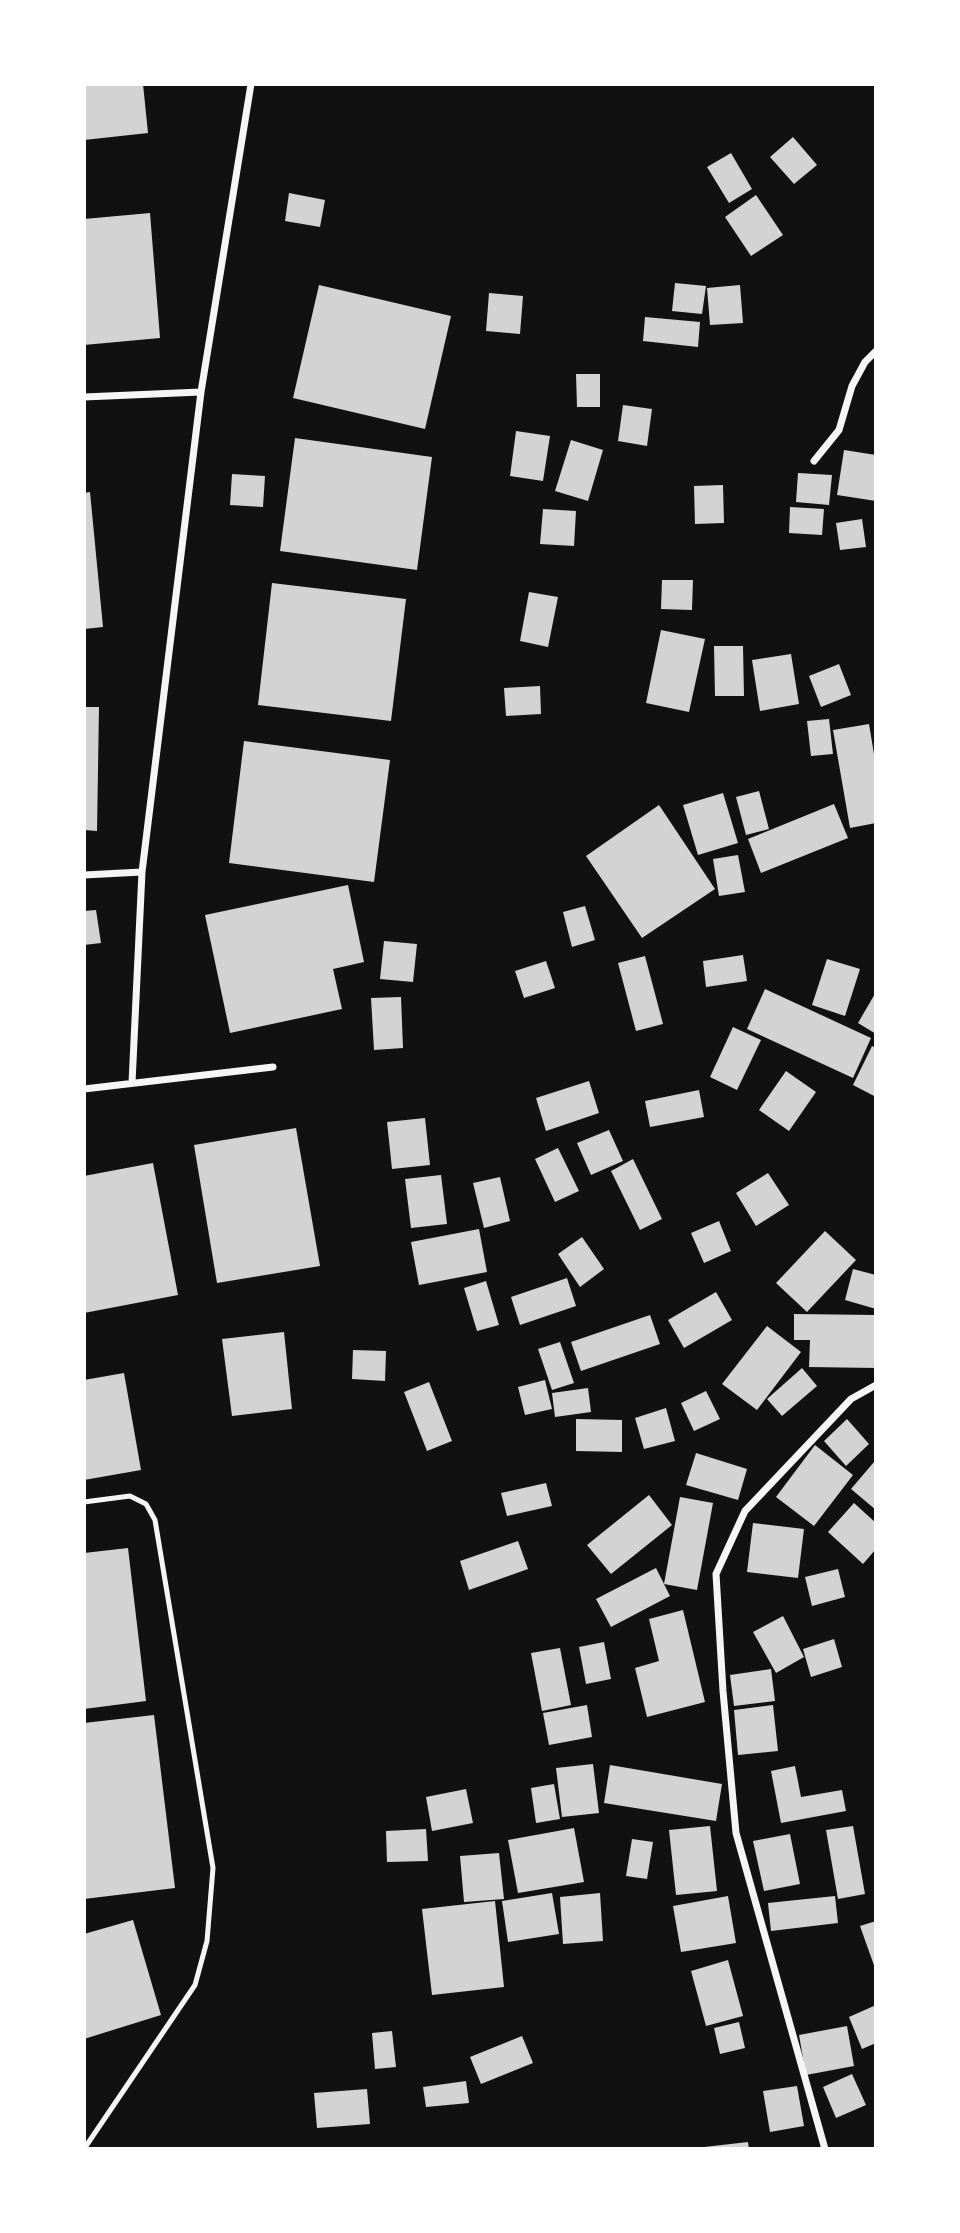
<!DOCTYPE html>
<html>
<head>
<meta charset="utf-8">
<style>
	body { margin:0 }
	#map { position:relative; width:960px; height:2233px; overflow:hidden; background:#111; font-family:"Golos Text",sans-serif }
	canvas { display:block }
	.frame { position:absolute; inset:0; border:86px solid #fff; pointer-events:none }
</style>
</head>
<body>
<div id="map">
<canvas width="960" height="2233"></canvas>
<div class="frame"></div>
</div>
<script>
const g = document.querySelector('canvas').getContext('2d');
g.lineJoin = 'round';
function fillPath(path, color) {
  g.fillStyle = color;
  g.fill(path, 'evenodd');
}
function trace(path, color, width, dash) {
  g.strokeStyle = color;
  g.lineWidth = width;
  g.lineCap = dash ? 'butt' : 'round';
  g.setLineDash(dash || []);
  g.stroke(path);
}
fillPath(new Path2D(`
	M 84,84 L 143,84 L 148,133 L 84,140 Z
	M 793,137 L 817,165 L 794,184 L 770,157 Z
	M 731,153 L 752,189 L 729,203 L 707,167 Z
	M 289,193 L 325,200 L 320,227 L 285,221 Z
	M 756,195 L 783,235 L 751,256 L 725,217 Z
	M 150,213 L 160,338 L 84,345 L 84,219 Z
	M 675,283 L 706,286 L 702,314 L 672,311 Z
	M 319,285 L 451,316 L 425,429 L 293,398 Z
	M 740,285 L 743,323 L 710,325 L 707,288 Z
	M 489,293 L 523,296 L 520,334 L 486,331 Z
	M 645,317 L 700,322 L 698,347 L 643,341 Z
	M 576,374 L 600,374 L 600,407 L 577,407 Z
	M 623,405 L 652,409 L 647,446 L 618,441 Z
	M 516,431 L 550,436 L 543,481 L 510,476 Z
	M 295,438 L 432,457 L 417,570 L 280,551 Z
	M 571,440 L 603,450 L 588,501 L 555,491 Z
	M 844,450 L 876,455 L 876,501 L 837,495 Z
	M 798,473 L 832,475 L 829,505 L 796,502 Z
	M 232,474 L 265,476 L 263,507 L 230,505 Z
	M 723,485 L 724,523 L 695,524 L 694,486 Z
	M 90,492 L 103,627 L 84,629 L 84,493 Z
	M 790,507 L 824,509 L 822,535 L 789,533 Z
	M 543,509 L 576,511 L 574,546 L 540,544 Z
	M 862,519 L 866,547 L 840,550 L 836,523 Z
	M 662,580 L 693,580 L 692,610 L 661,609 Z
	M 272,583 L 406,599 L 391,721 L 258,705 Z
	M 529,592 L 558,597 L 548,647 L 520,641 Z
	M 661,630 L 705,639 L 689,712 L 646,703 Z
	M 714,646 L 743,646 L 744,696 L 715,696 Z
	M 791,654 L 799,704 L 760,711 L 752,660 Z
	M 839,664 L 851,695 L 821,707 L 809,676 Z
	M 540,686 L 541,714 L 506,716 L 504,688 Z
	M 84,707 L 99,707 L 97,831 L 84,830 Z
	M 829,719 L 833,754 L 811,756 L 807,721 Z
	M 869,724 L 876,766 L 876,823 L 850,828 L 833,730 Z
	M 244,741 L 390,760 L 374,882 L 229,863 Z
	M 759,791 L 769,829 L 746,835 L 736,797 Z
	M 723,793 L 738,843 L 698,855 L 683,805 Z
	M 834,804 L 848,838 L 761,873 L 748,839 Z
	M 659,805 L 715,889 L 642,938 L 586,856 Z
	M 738,855 L 745,892 L 719,896 L 713,859 Z
	M 348,885 L 364,962 L 333,969 L 342,1009 L 230,1033 L 205,915 Z
	M 585,906 L 595,940 L 572,947 L 563,912 Z
	M 96,910 L 101,943 L 84,945 L 84,911 Z
	M 384,941 L 417,944 L 413,982 L 380,979 Z
	M 743,955 L 747,981 L 706,987 L 703,961 Z
	M 645,956 L 663,1024 L 636,1031 L 618,963 Z
	M 827,959 L 860,969 L 845,1016 L 812,1005 Z
	M 546,961 L 555,988 L 524,998 L 515,971 Z
	M 765,989 L 871,1038 L 853,1078 L 747,1029 Z
	M 876,992 L 876,1034 L 858,1023 Z
	M 401,997 L 403,1048 L 374,1050 L 371,998 Z
	M 733,1027 L 761,1040 L 737,1090 L 710,1077 Z
	M 872,1046 L 876,1048 L 876,1097 L 853,1085 Z
	M 786,1071 L 816,1092 L 789,1131 L 759,1110 Z
	M 589,1081 L 599,1113 L 546,1131 L 536,1098 Z
	M 699,1090 L 704,1117 L 650,1127 L 645,1101 Z
	M 425,1118 L 430,1165 L 392,1169 L 387,1122 Z
	M 296,1128 L 320,1266 L 217,1283 L 194,1145 Z
	M 609,1130 L 623,1161 L 591,1175 L 577,1143 Z
	M 558,1148 L 579,1191 L 555,1202 L 535,1159 Z
	M 633,1159 L 662,1219 L 640,1230 L 611,1171 Z
	M 153,1163 L 178,1295 L 84,1313 L 84,1176 Z
	M 768,1173 L 789,1205 L 756,1226 L 736,1193 Z
	M 441,1175 L 447,1224 L 411,1228 L 405,1179 Z
	M 500,1177 L 510,1221 L 484,1228 L 473,1183 Z
	M 719,1221 L 731,1251 L 704,1263 L 691,1233 Z
	M 479,1229 L 487,1272 L 419,1285 L 411,1242 Z
	M 825,1231 L 856,1260 L 807,1312 L 776,1283 Z
	M 582,1237 L 604,1269 L 580,1287 L 558,1254 Z
	M 853,1269 L 876,1275 L 876,1309 L 845,1300 Z
	M 567,1278 L 576,1306 L 520,1325 L 511,1297 Z
	M 486,1281 L 499,1325 L 477,1331 L 464,1288 Z
	M 716,1292 L 732,1320 L 684,1348 L 668,1320 Z
	M 794,1314 L 876,1315 L 876,1368 L 809,1367 L 810,1340 L 794,1340 Z
	M 650,1315 L 660,1344 L 581,1371 L 571,1342 Z
	M 767,1326 L 801,1352 L 757,1410 L 722,1384 Z
	M 284,1332 L 292,1409 L 232,1416 L 222,1339 Z
	M 560,1342 L 574,1383 L 552,1390 L 538,1349 Z
	M 353,1350 L 386,1351 L 385,1381 L 352,1379 Z
	M 802,1368 L 817,1386 L 782,1416 L 767,1399 Z
	M 124,1373 L 141,1470 L 84,1480 L 84,1380 Z
	M 545,1380 L 552,1409 L 525,1415 L 518,1387 Z
	M 429,1382 L 452,1441 L 427,1451 L 404,1392 Z
	M 588,1388 L 591,1412 L 555,1417 L 552,1393 Z
	M 706,1391 L 720,1419 L 694,1431 L 681,1403 Z
	M 666,1408 L 675,1441 L 644,1449 L 635,1418 Z
	M 576,1419 L 622,1420 L 622,1452 L 576,1451 Z
	M 847,1419 L 869,1444 L 846,1466 L 824,1441 Z
	M 815,1445 L 853,1475 L 814,1526 L 776,1497 Z
	M 696,1453 L 747,1469 L 738,1500 L 686,1485 Z
	M 874,1462 L 876,1463 L 876,1510 L 851,1489 Z
	M 546,1483 L 552,1506 L 507,1516 L 501,1493 Z
	M 649,1495 L 672,1525 L 611,1574 L 587,1545 Z
	M 680,1497 L 713,1503 L 697,1590 L 664,1584 L 670,1596 L 611,1627 L 596,1599 L 656,1568 L 664,1584 Z
	M 854,1503 L 876,1523 L 876,1549 L 863,1564 L 828,1532 Z
	M 753,1523 L 804,1529 L 798,1578 L 747,1572 Z
	M 518,1541 L 528,1569 L 469,1590 L 460,1561 Z
	M 128,1548 L 146,1701 L 84,1709 L 84,1553 Z
	M 838,1569 L 845,1597 L 812,1606 L 805,1577 Z
	M 683,1610 L 705,1702 L 647,1717 L 635,1668 L 659,1661 L 649,1619 Z
	M 783,1616 L 804,1657 L 776,1673 L 753,1632 Z
	M 834,1639 L 842,1667 L 811,1677 L 803,1649 Z
	M 604,1642 L 611,1679 L 586,1684 L 579,1647 Z
	M 560,1648 L 571,1705 L 542,1711 L 531,1653 Z
	M 771,1669 L 775,1701 L 734,1706 L 730,1675 Z
	M 587,1705 L 592,1737 L 549,1745 L 543,1713 Z
	M 773,1705 L 778,1751 L 738,1755 L 734,1710 Z
	M 154,1715 L 175,1888 L 84,1899 L 84,1723 Z
	M 593,1764 L 599,1813 L 562,1817 L 556,1768 Z
	M 610,1765 L 722,1784 L 716,1821 L 604,1803 Z
	M 795,1766 L 801,1797 L 842,1790 L 846,1811 L 781,1823 L 771,1771 Z
	M 554,1784 L 560,1819 L 536,1823 L 531,1788 Z
	M 466,1789 L 473,1823 L 432,1831 L 426,1797 Z
	M 710,1826 L 717,1891 L 676,1895 L 669,1830 Z
	M 853,1826 L 865,1894 L 838,1899 L 826,1830 Z
	M 574,1828 L 584,1882 L 518,1893 L 508,1840 Z
	M 426,1829 L 428,1861 L 387,1862 L 386,1831 Z
	M 790,1834 L 800,1884 L 764,1891 L 753,1841 Z
	M 632,1839 L 653,1842 L 647,1879 L 626,1876 Z
	M 499,1853 L 504,1899 L 464,1902 L 460,1856 Z
	M 552,1893 L 559,1934 L 508,1942 L 502,1901 Z
	M 600,1893 L 603,1941 L 563,1944 L 560,1897 Z
	M 728,1896 L 736,1943 L 681,1952 L 673,1906 Z
	M 835,1896 L 838,1923 L 771,1931 L 768,1903 Z
	M 495,1901 L 504,1987 L 432,1995 L 422,1909 Z
	M 133,1920 L 161,2015 L 84,2039 L 84,1934 Z
	M 876,1921 L 876,1971 L 860,1926 Z
	M 728,1960 L 743,2016 L 706,2026 L 691,1971 Z
	M 876,2005 L 876,2043 L 862,2049 L 849,2017 Z
	M 739,2022 L 745,2048 L 720,2054 L 714,2028 Z
	M 847,2026 L 854,2066 L 806,2075 L 799,2035 Z
	M 392,2031 L 396,2067 L 375,2069 L 372,2033 Z
	M 522,2036 L 533,2063 L 481,2084 L 470,2057 Z
	M 852,2074 L 866,2105 L 836,2118 L 823,2087 Z
	M 466,2081 L 469,2103 L 426,2107 L 423,2087 Z
	M 797,2086 L 804,2126 L 770,2132 L 763,2091 Z
	M 367,2089 L 370,2124 L 317,2128 L 314,2093 Z
	M 748,2142 L 749,2149 L 704,2149 L 704,2147 Z`), '#d3d3d3');
trace(new Path2D(`
	M 84,1502 L 130,1496 L 146,1504 L 155,1520 L 213,1868 L 207,1941 L 195,1985 L 84,2149`), '#f5f5f5', 5);
trace(new Path2D(`
	M 84,397 L 201,392
	M 814,461 L 839,430 L 852,386 L 865,362 L 876,351
	M 84,875 L 142,872
	M 132,1083 L 142,872 L 201,392 L 251,84
	M 84,1089 L 273,1067
	M 825,2149 L 736,1833 L 723,1691 L 716,1574 L 745,1511 L 851,1399 L 876,1385`), '#f5f5f5', 7);
</script>
</body>
</html>
